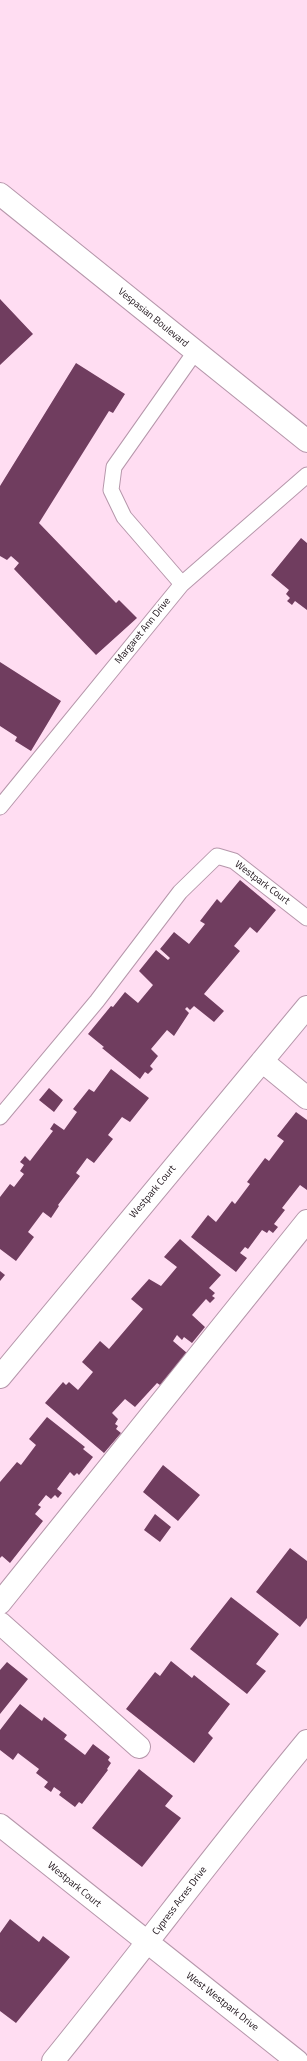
<!DOCTYPE html>
<html>
<head>
<meta charset="utf-8">
<style>
	body { margin:0 }
	canvas { display:block; background:#ffddf2 }
</style>
</head>
<body>
<canvas width="307" height="2061"></canvas>
<script>
const g = document.querySelector('canvas').getContext('2d');
g.lineJoin = 'round';
function fillPath(path, color) {
  g.fillStyle = color;
  g.fill(path, 'evenodd');
}
function trace(path, color, width, dash) {
  g.strokeStyle = color;
  g.lineWidth = width;
  g.lineCap = dash ? 'butt' : 'round';
  g.setLineDash(dash || []);
  g.stroke(path);
}
function drawText(font, color, halo, rows, align = 'center') {
  g.font = font + ' "Titillium Web",sans-serif';
  g.lineWidth = 4;
  g.setLineDash([]);
  g.textBaseline = 'middle';
  g.strokeStyle = halo;
  g.fillStyle = color;
  for (const [text, x, y, turn = 0] of rows) {
    g.save();
    g.translate(x, y);
    g.rotate((+turn || 0) * Math.PI / 180);
    g.textAlign = isNaN(turn) ? turn : align;
    if (halo) g.strokeText(text, 0, 0);
    g.fillText(text, 0, 0);
    g.restore();
  }
}
fillPath(new Path2D(`
	M 0,299 L 33,334 L 0,365 Z
	M 76,363 L 125,394 L 113,413 L 109,411 L 39,523 L 116,603 L 119,600 L 137,618 L 96,655 L 14,569 L 19,563 L 11,556 L 7,560 L 0,556 L 0,486 Z
	M 301,538 L 307,543 L 307,610 L 295,601 L 292,605 L 287,601 L 290,598 L 286,594 L 289,590 L 271,575 Z
	M 0,662 L 61,701 L 31,751 L 15,741 L 17,737 L 0,726 Z
	M 240,880 L 276,910 L 257,933 L 250,927 L 234,946 L 240,951 L 204,994 L 224,1011 L 214,1022 L 194,1006 L 190,1010 L 187,1007 L 185,1009 L 189,1013 L 174,1036 L 167,1030 L 151,1049 L 158,1056 L 150,1066 L 153,1069 L 148,1074 L 145,1072 L 140,1079 L 102,1048 L 104,1047 L 88,1034 L 111,1006 L 113,1007 L 125,992 L 138,1003 L 153,985 L 139,971 L 156,950 L 168,960 L 170,958 L 160,949 L 174,932 L 189,944 L 205,924 L 200,921 L 217,899 L 221,903 Z
	M 111,1069 L 149,1098 L 130,1122 L 122,1117 L 108,1135 L 113,1139 L 94,1163 L 87,1158 L 76,1173 L 80,1176 L 58,1205 L 59,1206 L 51,1218 L 43,1212 L 28,1232 L 34,1237 L 16,1261 L 0,1249 L 0,1197 L 10,1184 L 14,1187 L 24,1174 L 20,1171 L 24,1165 L 20,1162 L 25,1156 L 30,1161 L 53,1131 L 50,1129 L 54,1123 L 64,1130 L 77,1112 L 73,1109 L 89,1089 L 94,1092 Z
	M 49,1088 L 63,1100 L 54,1112 L 39,1100 Z
	M 296,1112 L 307,1120 L 307,1190 L 300,1185 L 282,1208 L 285,1210 L 274,1224 L 278,1227 L 273,1233 L 269,1230 L 267,1233 L 262,1230 L 248,1249 L 245,1247 L 240,1253 L 247,1258 L 236,1272 L 191,1237 L 208,1215 L 216,1222 L 232,1201 L 235,1204 L 250,1184 L 247,1182 L 265,1158 L 269,1161 L 284,1141 L 277,1136 Z
	M 180,1239 L 221,1275 L 209,1288 L 215,1293 L 212,1296 L 215,1298 L 210,1303 L 206,1299 L 192,1315 L 205,1327 L 192,1343 L 184,1337 L 182,1340 L 177,1335 L 173,1341 L 187,1353 L 160,1385 L 157,1383 L 135,1407 L 125,1399 L 112,1413 L 118,1419 L 115,1424 L 118,1426 L 116,1429 L 121,1433 L 104,1453 L 45,1403 L 63,1382 L 66,1385 L 69,1382 L 78,1390 L 93,1372 L 82,1362 L 100,1341 L 109,1349 L 143,1309 L 131,1299 L 149,1279 L 161,1286 L 177,1267 L 164,1257 Z
	M 0,1271 L 5,1275 L 0,1281 Z
	M 47,1417 L 85,1447 L 83,1449 L 93,1457 L 79,1475 L 77,1473 L 74,1476 L 70,1472 L 57,1489 L 62,1493 L 58,1498 L 55,1495 L 51,1499 L 46,1495 L 38,1505 L 41,1507 L 35,1514 L 43,1521 L 10,1563 L 2,1556 L 0,1558 L 0,1482 L 17,1462 L 21,1465 L 36,1445 L 29,1439 Z
	M 163,1465 L 200,1495 L 178,1521 L 143,1492 Z
	M 155,1514 L 171,1527 L 160,1542 L 144,1530 Z
	M 290,1548 L 307,1561 L 307,1618 L 300,1627 L 256,1592 Z
	M 231,1597 L 279,1634 L 256,1664 L 266,1671 L 247,1694 L 190,1649 Z
	M 171,1661 L 192,1678 L 194,1675 L 230,1704 L 208,1733 L 213,1738 L 194,1763 L 126,1709 L 155,1672 L 160,1676 Z
	M 7,1662 L 28,1679 L 0,1714 L 0,1670 Z
	M 20,1704 L 42,1721 L 44,1717 L 67,1735 L 64,1739 L 85,1755 L 93,1744 L 110,1757 L 108,1760 L 111,1763 L 107,1769 L 108,1770 L 82,1804 L 79,1802 L 75,1807 L 59,1795 L 61,1792 L 54,1787 L 51,1792 L 44,1787 L 48,1782 L 36,1773 L 39,1769 L 18,1753 L 13,1760 L 0,1750 L 0,1730 Z
	M 139,1769 L 173,1796 L 165,1806 L 181,1818 L 142,1867 L 92,1828 Z
	M 10,1919 L 39,1942 L 43,1936 L 70,1957 L 16,2023 L 0,2011 L 0,1933 Z`), '#703d5f');
const service = new Path2D(`
	M 182,584 L 124,517 L 111,490 L 114,467 L 195,352
	M 0,807 L 182,584 L 307,475
	M 0,1117 L 97,1001 L 180,892 L 217,856 L 234,861 L 307,918`);
const minor = new Path2D(`
	M 0,194 L 307,441
	M 262,1061 L 307,1098
	M 0,1377 L 307,1007
	M 0,1603 L 307,1221
	M 0,1623 L 139,1747
	M 0,1825 L 297,2061
	M 53,2061 C 139,1955 220,1846 307,1741`);
trace(service, '#b697ab', 17);
trace(minor, '#b697ab', 24);
trace(service, '#fff', 15);
trace(minor, '#fff', 22);
drawText('10px', '#1b1017', '#fff', [
	["Vespasian Boulevard",153,318,39],
	["Margaret Ann Drive",143,631,-51],
	["Westpark Court",262,883,37],
	["Westpark Court",153,1192,-50],
	["Westpark Court",74,1885,39],
	["Cypress Acres Drive",180,1901,-53],
	["West Westpark Drive",222,2002,38]
]);
</script>
</body>
</html>
